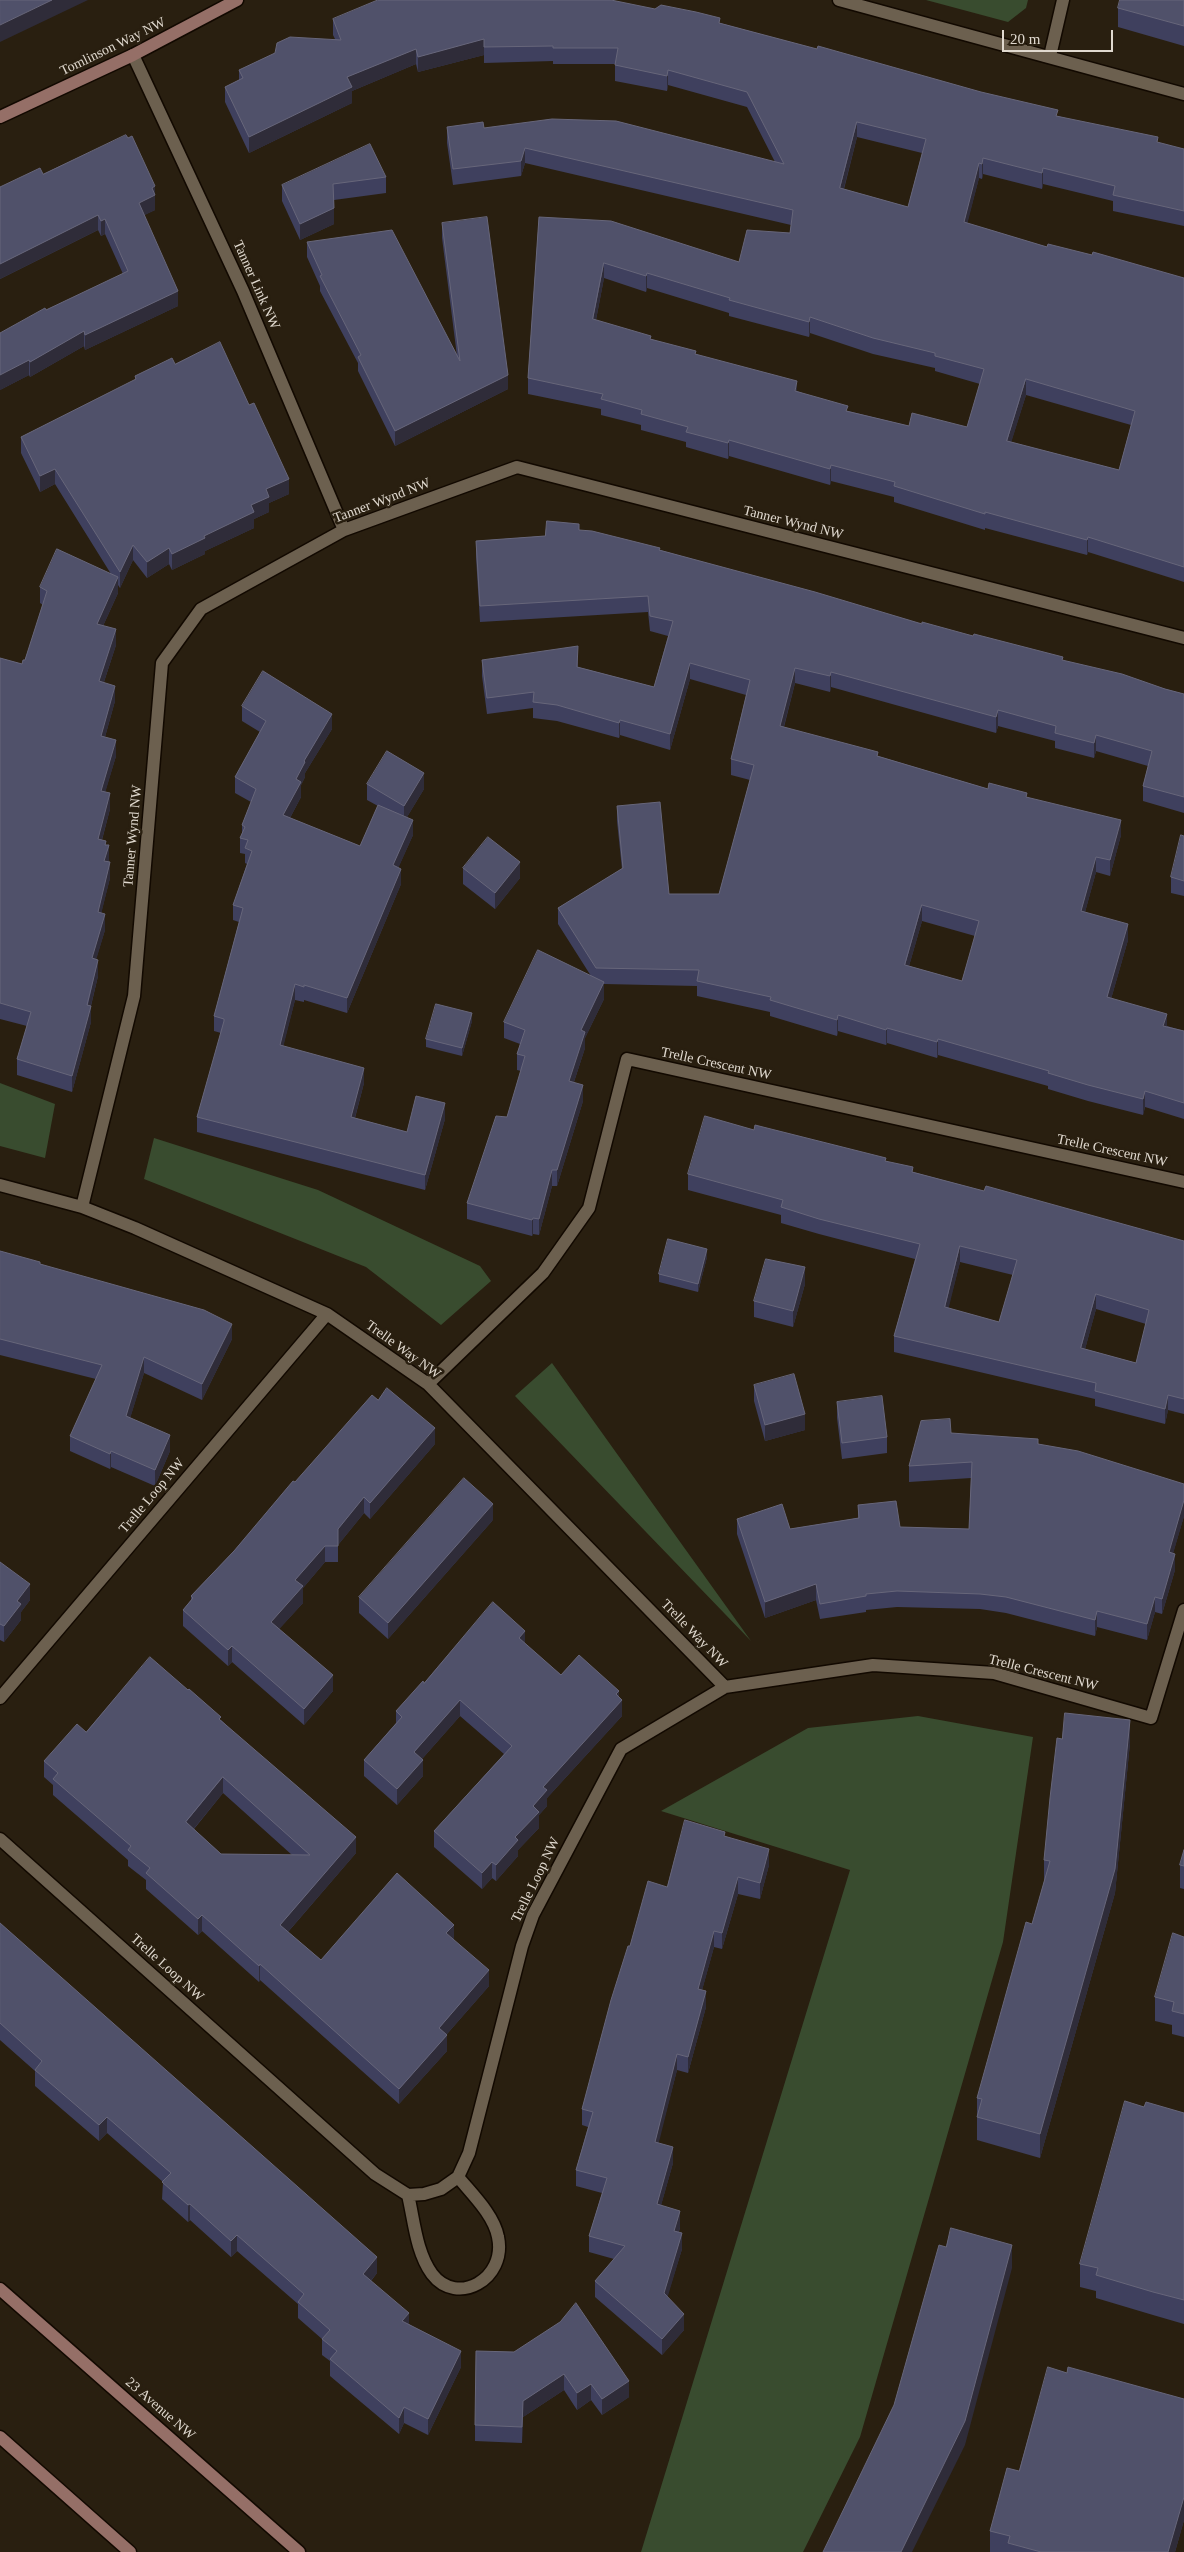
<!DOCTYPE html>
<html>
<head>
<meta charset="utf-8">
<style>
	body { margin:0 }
	#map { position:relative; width:1184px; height:2552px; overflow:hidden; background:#291f10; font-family:Georgia,serif }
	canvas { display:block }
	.scale { position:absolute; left:1002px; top:30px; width:111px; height:22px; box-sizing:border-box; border:2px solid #e0d9cf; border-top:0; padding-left:6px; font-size:15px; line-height:18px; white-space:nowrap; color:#e0d9cf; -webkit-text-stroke:4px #291f10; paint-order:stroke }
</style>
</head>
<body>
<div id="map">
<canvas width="1184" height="2552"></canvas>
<div class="scale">20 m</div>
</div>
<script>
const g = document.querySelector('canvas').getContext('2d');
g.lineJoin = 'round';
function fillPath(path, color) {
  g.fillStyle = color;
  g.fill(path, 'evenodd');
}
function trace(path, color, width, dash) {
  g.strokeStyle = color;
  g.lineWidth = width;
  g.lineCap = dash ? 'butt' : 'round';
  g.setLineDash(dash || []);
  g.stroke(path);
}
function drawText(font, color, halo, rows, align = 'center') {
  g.font = font + ' Georgia,serif';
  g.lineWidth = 5;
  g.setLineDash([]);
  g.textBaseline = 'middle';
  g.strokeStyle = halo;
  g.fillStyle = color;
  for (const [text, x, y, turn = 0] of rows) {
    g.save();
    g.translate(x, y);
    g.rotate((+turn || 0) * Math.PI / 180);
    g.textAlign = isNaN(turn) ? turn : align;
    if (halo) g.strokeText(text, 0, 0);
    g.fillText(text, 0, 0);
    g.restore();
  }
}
fillPath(new Path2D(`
	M 926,0 L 1028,0 L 1026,8 L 1008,22 Z
	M 0,1083 L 55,1104 L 45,1158 L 0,1146 Z
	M 154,1138 L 318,1190 L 480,1266 L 491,1281 L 441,1325 L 366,1267 L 144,1179 Z
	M 552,1363 L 751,1641 L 515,1396 Z
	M 918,1716 L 1033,1737 L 1003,1942 L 860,2437 L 803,2552 L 641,2552 L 850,1870 L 661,1811 L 808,1728 Z`), '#394c2f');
const street = new Path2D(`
	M 839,0 L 1184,94
	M 133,55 L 243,291 L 344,530
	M 1050,56 L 1063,0
	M 0,1185 L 82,1207 L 135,1228 L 327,1314 L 428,1384 L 725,1687
	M 82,1207 L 134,996 L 162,663 L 201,609 L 344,530 L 517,467 L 1184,638
	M 428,1384 L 543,1273 L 589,1208 L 627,1059 L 1184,1182
	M 0,1698 L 327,1314
	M 0,1839 L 375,2174 L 408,2195 L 424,2194 L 441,2189 L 458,2177 L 469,2153 L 522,1946 L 533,1915 L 621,1749 L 725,1687 L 873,1665 L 994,1673 L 1151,1718 L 1184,1610
	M 408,2195 C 414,2220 416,2252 432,2274 C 457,2307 507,2279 498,2237 C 494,2215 472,2194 458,2177`);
const secondary = new Path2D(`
	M 0,117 L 133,55 L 237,0
	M 0,2289 L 299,2552
	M 0,2437 L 130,2552`);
trace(street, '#120900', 15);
trace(secondary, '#120900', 15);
trace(street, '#6c604f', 12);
trace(secondary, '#956f67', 12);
fillPath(new Path2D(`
	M 1184,0 L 1184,46 L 1118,27 L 1118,8 Z
	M 333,19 L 720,23 L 1058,116 L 1158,143 L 1184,149 L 1184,226 L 1113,211 L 1113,201 L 1043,184 L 1042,189 L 983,174 L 982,179 L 979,178 L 967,223 L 1047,247 L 1184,278 L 1184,582 L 1088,552 L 1087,555 L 985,528 L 985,530 L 894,502 L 894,497 L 831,481 L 830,485 L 729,456 L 728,459 L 686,447 L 686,442 L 641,430 L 641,425 L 601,415 L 601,409 L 528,394 L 528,378 L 539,217 L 739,262 L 790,233 L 791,225 L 525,163 L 521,176 L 453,185 L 447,143 L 447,127 L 484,128 L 775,162 L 747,107 L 668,85 L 667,91 L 615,81 L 615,64 L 553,64 L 553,61 L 484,63 L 484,55 L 418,72 L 416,64 L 352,91 L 352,103 L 249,153 L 225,102 L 225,87 L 239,80 L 239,70 L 335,39 L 333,35 ZM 857,137 L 922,153 L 908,207 L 844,189 ZM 604,278 L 646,292 L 647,288 L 729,313 L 729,316 L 809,337 L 810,333 L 873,354 L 935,368 L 935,371 L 980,384 L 967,427 L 909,426 L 848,411 L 797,391 L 696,354 L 651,339 L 596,320 ZM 1026,395 L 1131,425 L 1119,470 L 1011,442 Z
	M 43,174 L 155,201 L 155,210 L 144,215 L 178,306 L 85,350 L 84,346 L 30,377 L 29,375 L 0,390 L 46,310 L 123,274 L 105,234 L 101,236 L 98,230 L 0,279 L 0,187 Z
	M 386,177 L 386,193 L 334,200 L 334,224 L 300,240 L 282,201 L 282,185 Z
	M 442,223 L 508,389 L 395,446 L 358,371 L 358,363 L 320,291 L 320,286 L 307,257 L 307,242 L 457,356 L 442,238 Z
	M 175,364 L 289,494 L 269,503 L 269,512 L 254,519 L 254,528 L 205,551 L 205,554 L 172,570 L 169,564 L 147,578 L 133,560 L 120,588 L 118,585 L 118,593 L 103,626 L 116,645 L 104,682 L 115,701 L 105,737 L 116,756 L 105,792 L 110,809 L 102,840 L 106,845 L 110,878 L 101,913 L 105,930 L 96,959 L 98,976 L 91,1006 L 91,1022 L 72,1092 L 17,1075 L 17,1059 L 27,1026 L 0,1019 L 0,658 L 22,664 L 25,660 L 43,605 L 40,603 L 40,587 L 111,574 L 55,484 L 40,492 L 21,453 L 21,437 L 135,380 L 135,376 Z
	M 579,530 L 660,550 L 922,624 L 1063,661 L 1184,694 L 1184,813 L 1143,801 L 1143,786 L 1148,766 L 1096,751 L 1094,758 L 1055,748 L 1055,741 L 998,726 L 996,733 L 831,687 L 830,692 L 795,683 L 784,727 L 878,756 L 988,789 L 1027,797 L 1121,835 L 1110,876 L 1096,872 L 1085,912 L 1128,940 L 1111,999 L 1167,1026 L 1184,1031 L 1184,1119 L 1145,1107 L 1143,1115 L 1088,1101 L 1048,1089 L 1048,1086 L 938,1055 L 937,1058 L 887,1043 L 886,1045 L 838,1031 L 837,1036 L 770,1016 L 770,1012 L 697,996 L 697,986 L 604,984 L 604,999 L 585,1038 L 585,1048 L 574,1082 L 583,1101 L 557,1186 L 552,1186 L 539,1235 L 533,1234 L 532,1236 L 467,1219 L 467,1203 L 507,1117 L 521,1071 L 517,1070 L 517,1054 L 520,1044 L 504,1038 L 504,1022 L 591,976 L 558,924 L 558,908 L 622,869 L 617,821 L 617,806 L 669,894 L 719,894 L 750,780 L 731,775 L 731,759 L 746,695 L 690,679 L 670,750 L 620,735 L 619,738 L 557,721 L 533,718 L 533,708 L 487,714 L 482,676 L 482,660 L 578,662 L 578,667 L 654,687 L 668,636 L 650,631 L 648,612 L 480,622 L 476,557 L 476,541 L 545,536 ZM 922,921 L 975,936 L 962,981 L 909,966 Z
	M 242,706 L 332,729 L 305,773 L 305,777 L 301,785 L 301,797 L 290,818 L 360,846 L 378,806 L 367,800 L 367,784 L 424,789 L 407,817 L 413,835 L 398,868 L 401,884 L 347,1013 L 304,1000 L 304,1002 L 295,1000 L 283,1046 L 364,1083 L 355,1118 L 407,1132 L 445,1119 L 425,1190 L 197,1132 L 197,1117 L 221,1033 L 214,1031 L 214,1016 L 239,922 L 233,920 L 233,905 L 247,864 L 245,863 L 245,854 L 240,853 L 240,838 L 242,833 L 242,825 L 251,802 L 235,793 L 235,777 L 260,732 L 242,721 Z
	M 1184,836 L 1184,896 L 1171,893 L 1171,877 Z
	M 463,868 L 520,878 L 495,909 L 463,884 Z
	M 472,1021 L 462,1056 L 426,1047 L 426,1039 Z
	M 754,1130 L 886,1161 L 913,1172 L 984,1191 L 1184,1241 L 1184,1414 L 1168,1410 L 1165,1424 L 1095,1406 L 1095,1399 L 894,1352 L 894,1336 L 915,1259 L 819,1234 L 781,1223 L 781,1215 L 688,1190 L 688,1174 ZM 960,1262 L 1013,1275 L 999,1322 L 948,1308 ZM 1096,1309 L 1146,1324 L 1136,1363 L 1085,1349 Z
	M 0,1251 L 40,1264 L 232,1339 L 202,1400 L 144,1373 L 130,1418 L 170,1451 L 155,1486 L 111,1467 L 110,1469 L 70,1451 L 70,1436 L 96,1379 L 0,1355 Z
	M 707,1257 L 698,1292 L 659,1282 L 659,1274 Z
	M 805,1284 L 793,1327 L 754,1317 L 754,1301 Z
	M 754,1385 L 805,1430 L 765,1441 L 754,1401 Z
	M 837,1402 L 887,1437 L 887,1453 L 842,1459 L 837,1418 Z
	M 951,1433 L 1038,1444 L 1184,1484 L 1184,1516 L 1173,1553 L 1175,1570 L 1162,1614 L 1155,1612 L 1147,1640 L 1097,1627 L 1095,1636 L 1006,1613 L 980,1609 L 897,1607 L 866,1610 L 866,1612 L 820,1619 L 816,1600 L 765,1618 L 737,1534 L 737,1519 L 790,1529 L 858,1518 L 858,1505 L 900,1527 L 969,1529 L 971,1478 L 909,1482 L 909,1466 Z
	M 435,1444 L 370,1519 L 364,1513 L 338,1545 L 338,1562 L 325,1562 L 303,1588 L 303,1603 L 279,1629 L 333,1691 L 304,1725 L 232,1662 L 228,1666 L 183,1626 L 183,1610 L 191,1600 L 191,1596 L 234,1551 L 295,1482 Z
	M 493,1520 L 388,1639 L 359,1613 L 359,1597 Z
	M 0,1562 L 30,1600 L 21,1612 L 21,1620 L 4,1642 L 0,1640 Z
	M 525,1644 L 561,1675 L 619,1697 L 622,1716 L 547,1798 L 547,1806 L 539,1815 L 539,1828 L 518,1850 L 518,1856 L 496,1881 L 492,1878 L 482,1889 L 434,1847 L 434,1831 L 504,1754 L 460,1716 L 422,1759 L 423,1776 L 397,1805 L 364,1776 L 364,1760 L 396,1723 L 396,1711 L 424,1683 Z
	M 221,1720 L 356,1853 L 288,1932 L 321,1960 L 454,1940 L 489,1986 L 447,2034 L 447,2051 L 399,2104 L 260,1980 L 259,1982 L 202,1931 L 198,1935 L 146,1889 L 146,1880 L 128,1866 L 128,1860 L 53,1795 L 53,1785 L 44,1777 L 44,1761 L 86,1732 ZM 223,1793 L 292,1855 L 221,1854 L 194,1829 Z
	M 1130,1743 L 1115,1893 L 1040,2158 L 977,2140 L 977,2098 L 1032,1924 L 1044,1882 L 1044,1860 Z
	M 725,1836 L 769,1865 L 760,1899 L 738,1894 L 722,1949 L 714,1947 L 702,1990 L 706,2007 L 688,2073 L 677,2070 L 658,2143 L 673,2163 L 661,2205 L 680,2227 L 679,2232 L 682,2249 L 667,2297 L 684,2330 L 662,2355 L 595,2297 L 595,2281 L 614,2259 L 589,2252 L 589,2236 L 602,2193 L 576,2186 L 576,2170 L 588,2127 L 582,2125 L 582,2109 L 630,1946 L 667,1887 Z
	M 1184,1850 L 1184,1889 L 1180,1888 L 1180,1865 Z
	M 0,1923 L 377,2273 L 371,2281 L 409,2324 L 461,2367 L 428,2435 L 404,2423 L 399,2434 L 330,2376 L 330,2361 L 322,2355 L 322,2339 L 298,2318 L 298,2304 L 237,2251 L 231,2257 L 190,2220 L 188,2222 L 162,2199 L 163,2182 L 107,2133 L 99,2141 L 35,2086 L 35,2071 L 0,2040 Z
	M 1184,1937 L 1184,2037 L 1172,2034 L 1172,2025 L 1155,2021 L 1155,1997 Z
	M 1144,2107 L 1184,2113 L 1184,2324 L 1153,2315 L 1096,2298 L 1096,2291 L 1080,2287 L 1080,2264 Z
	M 514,2352 L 629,2397 L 602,2415 L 591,2400 L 577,2410 L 564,2390 L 523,2417 L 522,2443 L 475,2441 L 475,2425 Z
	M 1067,2373 L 1184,2399 L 1184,2520 L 1175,2552 L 990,2552 L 990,2531 Z`), '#3f405e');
fillPath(new Path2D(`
	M 52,0 L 88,0 L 0,42 L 0,25 Z
	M 484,39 L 484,55 L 418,72 L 418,57 Z
	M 416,49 L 416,64 L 352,91 L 352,103 L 249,153 L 249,137 L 347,77 Z
	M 668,70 L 668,85 L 667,91 L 667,76 Z
	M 857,122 L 857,137 L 840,203 L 840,188 Z
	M 525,148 L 525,163 L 521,176 L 521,161 Z
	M 983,158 L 983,174 L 982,179 L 982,164 Z
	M 979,163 L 979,178 L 964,237 L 964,222 Z
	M 1043,168 L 1043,184 L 1042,189 L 1042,173 Z
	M 155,186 L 155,210 L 139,218 L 139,203 L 152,188 Z
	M 334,208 L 334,224 L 300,240 L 300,224 Z
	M 98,215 L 98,230 L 0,279 L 0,264 Z
	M 105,219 L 105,234 L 101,236 L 101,221 Z
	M 604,263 L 604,278 L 593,335 L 593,319 Z
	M 647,273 L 647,288 L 646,292 L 646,276 Z
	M 178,291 L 178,306 L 85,350 L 85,335 Z
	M 810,317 L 810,333 L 809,337 L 809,322 Z
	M 84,331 L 84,346 L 30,377 L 30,362 Z
	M 29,360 L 29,375 L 0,390 L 0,375 Z
	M 508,375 L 508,389 L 395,446 L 395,431 Z
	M 1026,379 L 1026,395 L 1007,456 L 1007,441 Z
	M 797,381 L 797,397 L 795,391 Z
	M 729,440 L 729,456 L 728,459 L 728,443 Z
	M 831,465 L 831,481 L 830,485 L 830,469 Z
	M 55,469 L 55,484 L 40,492 L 40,476 Z
	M 289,479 L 289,494 L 269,503 L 269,512 L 254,519 L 254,528 L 205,551 L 205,554 L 172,570 L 172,554 L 204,536 L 251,505 L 266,489 Z
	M 1088,537 L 1088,552 L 1087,555 L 1087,540 Z
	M 133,545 L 133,560 L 120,588 L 120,572 Z
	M 169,548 L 169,564 L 147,578 L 147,562 Z
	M 118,577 L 118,593 L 97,639 L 97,624 Z
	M 116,629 L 116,645 L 99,697 L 99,681 Z
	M 578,646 L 578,662 L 577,682 L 577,667 Z
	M 690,663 L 690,679 L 670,750 L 670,734 Z
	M 795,668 L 795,683 L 780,741 L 780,726 Z
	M 831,672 L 831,687 L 830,692 L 830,676 Z
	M 115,686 L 115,701 L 101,751 L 101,736 Z
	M 998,710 L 998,726 L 996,733 L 996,717 Z
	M 332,714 L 332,729 L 305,773 L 305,777 L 301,785 L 301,797 L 283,831 L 283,815 L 296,779 L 304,761 Z
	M 620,720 L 620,735 L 619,738 L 619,723 Z
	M 1096,735 L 1096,751 L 1094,758 L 1094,743 Z
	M 116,740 L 116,756 L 101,807 L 101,791 Z
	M 424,773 L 424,789 L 404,822 L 404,806 Z
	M 110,793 L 110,809 L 98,854 L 98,839 Z
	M 413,820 L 413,835 L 393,880 L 393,865 Z
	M 1121,820 L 1121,835 L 1110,876 L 1110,860 Z
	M 106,841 L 106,853 L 109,845 L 109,861 L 104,877 L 104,861 Z
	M 1096,857 L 1096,872 L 1081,927 L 1081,911 Z
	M 110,862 L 110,878 L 98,927 L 98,912 Z
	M 520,862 L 520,878 L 495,909 L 495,893 Z
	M 401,869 L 401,884 L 347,1013 L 347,998 Z
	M 922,905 L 922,921 L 905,980 L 905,965 Z
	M 105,914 L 105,930 L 92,974 L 92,958 Z
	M 1128,924 L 1128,940 L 1107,1013 L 1107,997 Z
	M 98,960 L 98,976 L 90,1009 L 91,1006 L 91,1022 L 72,1092 L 72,1076 Z
	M 604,982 L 604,999 L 585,1038 L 585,1048 L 569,1097 L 569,1081 L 581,1030 Z
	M 295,984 L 295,1000 L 280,1060 L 280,1045 Z
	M 472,1013 L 472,1021 L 462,1056 L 462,1048 Z
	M 1167,1014 L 1167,1030 L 1163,1026 Z
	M 838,1015 L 838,1031 L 837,1036 L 837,1020 Z
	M 887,1028 L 887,1043 L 886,1045 L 886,1030 Z
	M 938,1039 L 938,1055 L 937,1058 L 937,1042 Z
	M 364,1068 L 364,1083 L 351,1132 L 351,1117 Z
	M 583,1085 L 583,1101 L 557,1186 L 557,1170 Z
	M 1145,1091 L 1145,1107 L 1143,1115 L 1143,1099 Z
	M 445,1103 L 445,1119 L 425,1190 L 425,1175 Z
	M 552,1170 L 552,1186 L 539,1235 L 539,1219 Z
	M 533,1218 L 533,1234 L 532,1236 L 532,1220 Z
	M 960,1246 L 960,1262 L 945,1323 L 945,1307 Z
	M 707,1249 L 707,1257 L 698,1292 L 698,1284 Z
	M 805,1267 L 805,1284 L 793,1327 L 793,1311 Z
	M 1096,1294 L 1096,1309 L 1081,1364 L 1081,1348 Z
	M 232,1324 L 232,1339 L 202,1400 L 202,1384 Z
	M 144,1357 L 144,1373 L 126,1432 L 126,1416 Z
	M 1168,1395 L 1168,1410 L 1165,1424 L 1165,1409 Z
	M 805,1414 L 805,1430 L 765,1441 L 765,1425 Z
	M 435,1428 L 435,1444 L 370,1519 L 370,1503 Z
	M 170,1435 L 170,1451 L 155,1486 L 155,1470 Z
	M 111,1451 L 111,1467 L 110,1469 L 110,1454 Z
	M 364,1497 L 364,1513 L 338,1545 L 338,1529 Z
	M 1184,1500 L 1184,1516 L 1169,1568 L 1169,1552 Z
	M 493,1504 L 493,1520 L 388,1639 L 388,1623 Z
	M 325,1546 L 325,1562 L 303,1588 L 303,1603 L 271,1638 L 271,1622 L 295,1580 Z
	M 1175,1554 L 1175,1570 L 1162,1614 L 1162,1599 Z
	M 30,1584 L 30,1600 L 21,1612 L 21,1620 L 4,1642 L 4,1626 L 17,1601 Z
	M 816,1584 L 816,1600 L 765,1618 L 765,1602 Z
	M 1155,1597 L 1155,1612 L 1147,1640 L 1147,1624 Z
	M 1097,1611 L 1097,1627 L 1095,1636 L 1095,1620 Z
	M 525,1631 L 525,1647 L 519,1638 Z
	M 232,1646 L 232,1662 L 228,1666 L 228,1650 Z
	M 333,1675 L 333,1691 L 304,1725 L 304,1709 Z
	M 619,1691 L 619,1703 L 622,1700 L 622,1716 L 547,1798 L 547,1806 L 539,1815 L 539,1828 L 518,1850 L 518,1856 L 496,1881 L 496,1865 L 515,1837 L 543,1787 Z
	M 460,1700 L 460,1716 L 414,1768 L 414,1752 Z
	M 1130,1720 L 1130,1743 L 1115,1893 L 1040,2158 L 1040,2134 Z
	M 423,1760 L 423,1776 L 397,1805 L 397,1789 Z
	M 223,1777 L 223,1793 L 186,1838 L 186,1822 Z
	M 356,1837 L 356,1853 L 280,1941 L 280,1925 Z
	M 769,1849 L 769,1865 L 760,1899 L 760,1883 Z
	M 492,1862 L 492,1878 L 482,1889 L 482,1873 Z
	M 738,1877 L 738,1894 L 722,1949 L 722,1933 Z
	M 202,1915 L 202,1931 L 198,1935 L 198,1919 Z
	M 454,1925 L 454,1940 L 446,1933 Z
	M 714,1931 L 714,1947 L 698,2005 L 698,1989 Z
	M 260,1964 L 260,1980 L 259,1982 L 259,1966 Z
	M 489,1970 L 489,1986 L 439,2043 L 439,2028 Z
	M 706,1991 L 706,2007 L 688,2073 L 688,2057 Z
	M 447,2035 L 447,2051 L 399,2104 L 399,2089 Z
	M 677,2054 L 677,2070 L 655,2158 L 655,2142 Z
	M 107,2117 L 107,2133 L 99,2141 L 99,2125 Z
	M 673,2147 L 673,2163 L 657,2220 L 657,2204 Z
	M 190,2204 L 190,2220 L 188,2222 L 188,2205 Z
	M 680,2211 L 680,2227 L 674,2247 L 674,2231 Z
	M 682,2233 L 682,2249 L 664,2309 L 664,2293 Z
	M 237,2235 L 237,2251 L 231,2257 L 231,2241 Z
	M 1012,2245 L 1012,2268 L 965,2445 L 912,2552 L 901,2552 Z
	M 377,2257 L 377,2273 L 363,2290 L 363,2274 Z
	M 409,2313 L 409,2329 L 402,2321 Z
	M 684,2314 L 684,2330 L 662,2355 L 662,2339 Z
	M 461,2351 L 461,2367 L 428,2435 L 428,2419 Z
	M 564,2374 L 564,2390 L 523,2417 L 522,2443 L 523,2401 Z
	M 629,2381 L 629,2397 L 602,2415 L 602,2399 Z
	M 591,2384 L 591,2400 L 577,2410 L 577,2393 Z
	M 404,2407 L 404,2423 L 399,2434 L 399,2418 Z
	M 1184,2497 L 1184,2520 L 1175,2552 L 1168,2552 Z`), '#2f2c39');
const building = new Path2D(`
	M 0,0 L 52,0 L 0,25 Z
	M 378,0 L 611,0 L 655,9 L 661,5 L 696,12 L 720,18 L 719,23 L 817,49 L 818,46 L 981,92 L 1058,110 L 1056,116 L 1158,137 L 1157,142 L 1184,149 L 1184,211 L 1113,195 L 1115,186 L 1043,168 L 1042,173 L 983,158 L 982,164 L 979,163 L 964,222 L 1047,247 L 1048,244 L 1092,255 L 1093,252 L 1184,278 L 1184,567 L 1088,537 L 1087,540 L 985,512 L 985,514 L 894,486 L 895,482 L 831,465 L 830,469 L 729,440 L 728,443 L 686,432 L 688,427 L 641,414 L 642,410 L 601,399 L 603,394 L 528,378 L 539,217 L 611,221 L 739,262 L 747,230 L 790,233 L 793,210 L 525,148 L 521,161 L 453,169 L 447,127 L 483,122 L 484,128 L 552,119 L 616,121 L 784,164 L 747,92 L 668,70 L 667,76 L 615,65 L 618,48 L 553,48 L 553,46 L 484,47 L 484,39 L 418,57 L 416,49 L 347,77 L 352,87 L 249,137 L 225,87 L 243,78 L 239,70 L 275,53 L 277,43 L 290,37 L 341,40 L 333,19 ZM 857,122 L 926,139 L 908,207 L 840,188 ZM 604,263 L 646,276 L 647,273 L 730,298 L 729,300 L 809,322 L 810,317 L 873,338 L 935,353 L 935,356 L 984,369 L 967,427 L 912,413 L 909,426 L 846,411 L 848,406 L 795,391 L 797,381 L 695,354 L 696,351 L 650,339 L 651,336 L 593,319 ZM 1026,379 L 1135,411 L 1119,470 L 1007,441 Z
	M 1120,0 L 1184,0 L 1184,26 L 1118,8 Z
	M 126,135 L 128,138 L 132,136 L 155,186 L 152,188 L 155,195 L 139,203 L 178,291 L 85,335 L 84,331 L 30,362 L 29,360 L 0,375 L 0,333 L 45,308 L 46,310 L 128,271 L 105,219 L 101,221 L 98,215 L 0,264 L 0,187 L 40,168 L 43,174 Z
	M 370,144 L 386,177 L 333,184 L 334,208 L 300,224 L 282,185 Z
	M 487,217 L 508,375 L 395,431 L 358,357 L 361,355 L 320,276 L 322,275 L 307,242 L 392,230 L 460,361 L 442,223 Z
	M 220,342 L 249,405 L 254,403 L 289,479 L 266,489 L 269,497 L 251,505 L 254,512 L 204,536 L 205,538 L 172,554 L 169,548 L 147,562 L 133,545 L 120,572 L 55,469 L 40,476 L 21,437 L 136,379 L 135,376 L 172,358 L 175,364 Z
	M 547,521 L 579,524 L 579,530 L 592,531 L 660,548 L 659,550 L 815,592 L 922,624 L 922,622 L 973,636 L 974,634 L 1063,657 L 1062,660 L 1122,674 L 1165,689 L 1184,694 L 1184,797 L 1143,786 L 1152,751 L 1096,735 L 1094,743 L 1055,733 L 1056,726 L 998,710 L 996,717 L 831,672 L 830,676 L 795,668 L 780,726 L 878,752 L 877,756 L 988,789 L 989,783 L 1027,793 L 1026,797 L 1121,820 L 1110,860 L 1096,857 L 1081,911 L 1128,924 L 1107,997 L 1167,1014 L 1163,1026 L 1184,1031 L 1184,1103 L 1145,1091 L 1143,1099 L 1088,1085 L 1048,1073 L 1049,1071 L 938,1039 L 937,1042 L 887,1028 L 886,1030 L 838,1015 L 837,1020 L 770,1000 L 771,997 L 697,981 L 699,970 L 596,968 L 558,908 L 623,868 L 617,806 L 660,802 L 669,894 L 719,894 L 754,765 L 731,759 L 750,680 L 690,663 L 670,734 L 620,720 L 619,723 L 557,705 L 533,702 L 534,692 L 487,698 L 482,660 L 578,646 L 577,667 L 654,687 L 673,621 L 650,616 L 648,596 L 480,606 L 476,541 L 545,536 ZM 922,905 L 979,921 L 962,981 L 905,965 Z
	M 57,549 L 118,577 L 97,624 L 116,629 L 99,681 L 115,686 L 101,736 L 116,740 L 101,791 L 110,793 L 98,839 L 106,841 L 105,845 L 109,845 L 104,861 L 110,862 L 98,912 L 105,914 L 92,958 L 98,960 L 87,1005 L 91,1006 L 72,1076 L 17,1059 L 31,1012 L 0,1003 L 0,658 L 22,664 L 23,660 L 25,660 L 47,591 L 40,587 Z
	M 263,671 L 332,714 L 304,761 L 305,762 L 296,779 L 301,782 L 283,815 L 360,846 L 378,805 L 413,820 L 393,865 L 401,869 L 347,998 L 304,985 L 304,987 L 295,984 L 280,1045 L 364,1068 L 351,1117 L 407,1132 L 416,1096 L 445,1103 L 425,1175 L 197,1117 L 224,1021 L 224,1019 L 214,1016 L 243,908 L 233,905 L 252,851 L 245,848 L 248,840 L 240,838 L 245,827 L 242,825 L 256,789 L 235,777 L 266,721 L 242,706 Z
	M 387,751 L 424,773 L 404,806 L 367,784 Z
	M 1181,835 L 1184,836 L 1184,881 L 1171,877 Z
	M 488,837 L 520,862 L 495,893 L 463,868 Z
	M 538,950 L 604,982 L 581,1030 L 585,1032 L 569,1081 L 583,1085 L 557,1170 L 552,1170 L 539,1219 L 533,1218 L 532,1220 L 467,1203 L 496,1116 L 507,1117 L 525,1056 L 517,1054 L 525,1030 L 504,1022 Z
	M 436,1004 L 472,1013 L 462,1048 L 426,1039 Z
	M 705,1116 L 754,1130 L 755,1125 L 886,1158 L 885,1161 L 913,1167 L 912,1172 L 984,1191 L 986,1186 L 1184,1241 L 1184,1399 L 1168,1395 L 1165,1409 L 1095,1391 L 1096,1383 L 894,1336 L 920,1244 L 819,1219 L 781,1207 L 783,1200 L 688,1174 ZM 960,1246 L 1017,1260 L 999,1322 L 945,1307 ZM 1096,1294 L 1149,1310 L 1136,1363 L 1081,1348 Z
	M 668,1239 L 707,1249 L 698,1284 L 659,1274 Z
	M 0,1251 L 40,1262 L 40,1264 L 204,1310 L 232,1324 L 202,1384 L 144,1357 L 126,1416 L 170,1435 L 155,1470 L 111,1451 L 110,1454 L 70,1436 L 102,1365 L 0,1339 Z
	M 766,1259 L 805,1267 L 793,1311 L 754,1301 Z
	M 794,1374 L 805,1414 L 765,1425 L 754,1385 Z
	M 387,1388 L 435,1428 L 370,1503 L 364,1497 L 338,1529 L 338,1546 L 325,1546 L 295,1580 L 303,1586 L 271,1622 L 333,1675 L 304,1709 L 232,1646 L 228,1650 L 183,1610 L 193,1598 L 191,1596 L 234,1551 L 293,1481 L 295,1482 L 372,1395 L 378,1400 Z
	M 882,1396 L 887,1437 L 842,1443 L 837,1402 Z
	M 950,1419 L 951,1433 L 1038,1439 L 1038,1444 L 1078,1451 L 1184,1484 L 1184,1500 L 1169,1552 L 1175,1554 L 1162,1599 L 1155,1597 L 1147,1624 L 1097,1611 L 1095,1620 L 1006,1597 L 980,1594 L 897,1591 L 866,1594 L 866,1596 L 820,1604 L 816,1584 L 765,1602 L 737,1519 L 782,1504 L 790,1529 L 859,1518 L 858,1505 L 896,1501 L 900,1527 L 969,1529 L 972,1462 L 909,1466 L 921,1421 Z
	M 464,1478 L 493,1504 L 388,1623 L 359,1597 Z
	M 0,1562 L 30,1584 L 17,1601 L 21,1604 L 4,1626 L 0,1624 Z
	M 493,1602 L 525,1631 L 519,1638 L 561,1675 L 579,1655 L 619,1691 L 616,1694 L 622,1700 L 543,1787 L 547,1790 L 533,1806 L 539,1812 L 515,1837 L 518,1840 L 496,1865 L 492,1862 L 482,1873 L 434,1831 L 512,1746 L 460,1700 L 414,1752 L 423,1760 L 397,1789 L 364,1760 L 402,1717 L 396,1711 L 423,1681 L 424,1683 Z
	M 150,1657 L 188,1690 L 189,1689 L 221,1717 L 219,1719 L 356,1837 L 280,1925 L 321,1960 L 397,1873 L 454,1925 L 446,1933 L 489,1970 L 439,2028 L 447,2035 L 399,2089 L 260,1964 L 259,1966 L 202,1915 L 198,1919 L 146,1873 L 150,1868 L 128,1850 L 131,1846 L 53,1779 L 58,1773 L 44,1761 L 77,1724 L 86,1732 ZM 223,1777 L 310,1855 L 221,1854 L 186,1822 Z
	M 1065,1713 L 1130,1720 L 1115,1869 L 1040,2134 L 977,2117 L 982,2099 L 977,2098 L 1026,1922 L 1032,1924 L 1050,1861 L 1044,1860 L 1050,1798 L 1057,1738 L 1062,1739 Z
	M 685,1820 L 725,1832 L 724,1836 L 769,1849 L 760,1883 L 738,1877 L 722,1933 L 714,1931 L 698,1989 L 706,1991 L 688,2057 L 677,2054 L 655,2142 L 673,2147 L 657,2204 L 680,2211 L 674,2231 L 682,2233 L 664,2293 L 684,2314 L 662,2339 L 595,2281 L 625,2246 L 589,2236 L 607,2178 L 576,2170 L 593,2112 L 582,2109 L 611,2000 L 628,1946 L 630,1946 L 648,1881 L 667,1887 Z
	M 1184,1850 L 1184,1866 L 1180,1865 Z
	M 0,1923 L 377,2257 L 363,2274 L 409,2313 L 402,2321 L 461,2351 L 428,2419 L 404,2407 L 399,2418 L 330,2359 L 337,2351 L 322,2339 L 330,2330 L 298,2302 L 304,2294 L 237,2235 L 231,2241 L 190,2204 L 188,2205 L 162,2182 L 171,2173 L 107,2117 L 99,2125 L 35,2070 L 42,2061 L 0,2023 Z
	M 1173,1933 L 1184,1937 L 1184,2014 L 1172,2011 L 1174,2002 L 1155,1997 Z
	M 1125,2101 L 1144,2107 L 1146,2102 L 1184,2113 L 1184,2300 L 1153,2292 L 1096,2275 L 1098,2268 L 1080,2264 Z
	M 951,2228 L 1012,2245 L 965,2421 L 901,2552 L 823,2552 L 894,2405 L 939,2245 L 946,2247 Z
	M 576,2303 L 629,2381 L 602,2399 L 591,2384 L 577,2393 L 564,2374 L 523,2401 L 522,2427 L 475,2425 L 476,2351 L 514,2352 L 560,2322 Z
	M 1048,2367 L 1067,2373 L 1068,2367 L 1184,2399 L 1184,2497 L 1168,2552 L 1041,2552 L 1008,2543 L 1010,2536 L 990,2531 L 1007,2468 L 1019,2471 Z`);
fillPath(building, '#50516a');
trace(building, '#67667a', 1);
drawText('14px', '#e0d9cf', '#291f10', [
	["Tomlinson Way NW",113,47,-26],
	["Tanner Link NW",256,285,66],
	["Tanner Wynd NW",382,501,-21],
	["Tanner Wynd NW",793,523,14],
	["Tanner Wynd NW",133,836,-85],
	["Trelle Crescent NW",716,1064,12],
	["Trelle Crescent NW",1112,1151,12],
	["Trelle Way NW",403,1350,36],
	["Trelle Loop NW",152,1496,-50],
	["Trelle Way NW",694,1634,46],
	["Trelle Crescent NW",1043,1673,14],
	["Trelle Loop NW",536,1880,-64],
	["Trelle Loop NW",167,1968,42],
	["23 Avenue NW",160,2409,41]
]);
</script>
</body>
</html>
